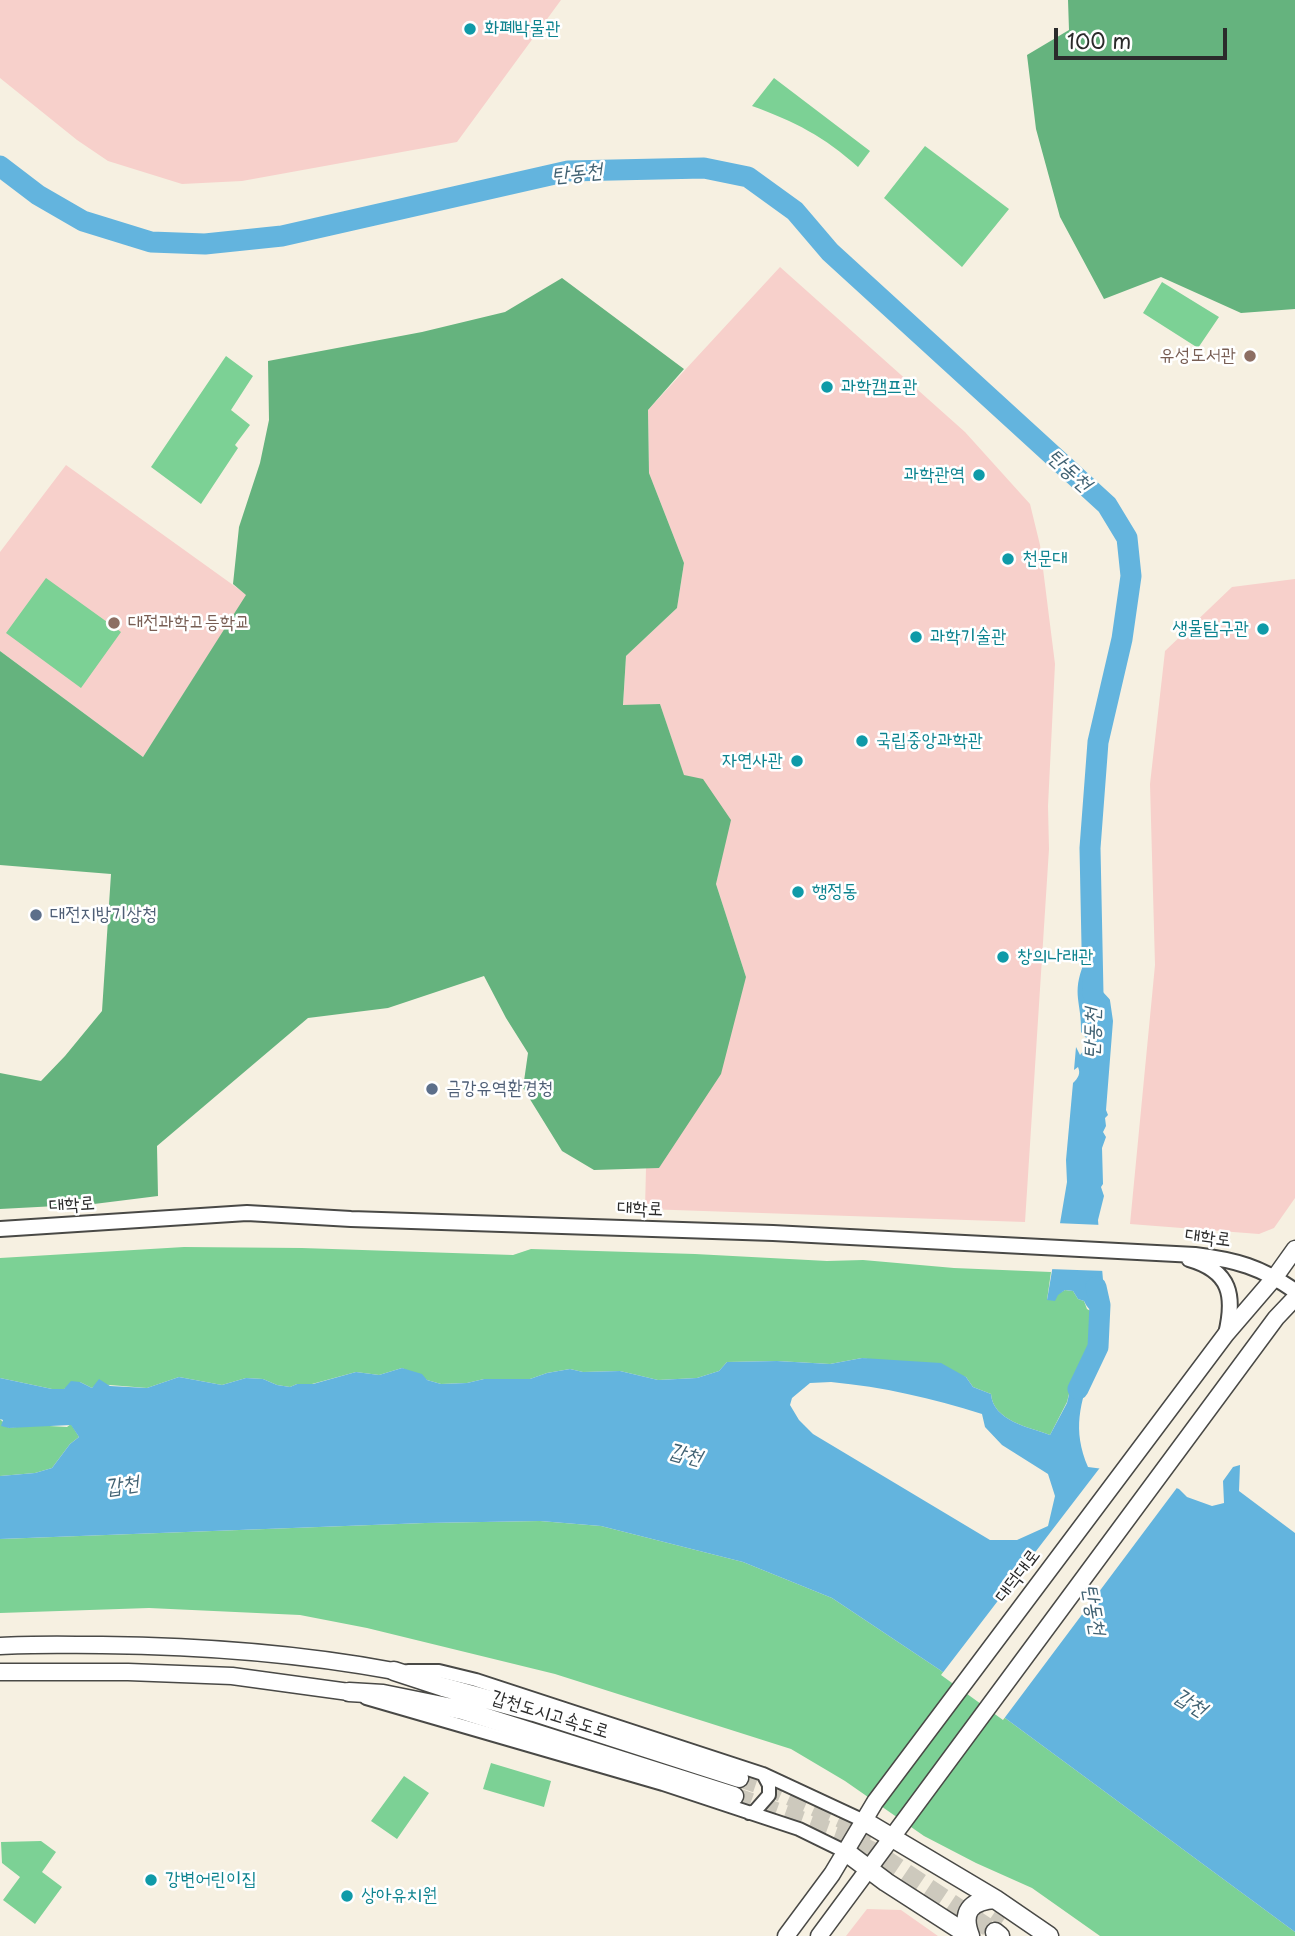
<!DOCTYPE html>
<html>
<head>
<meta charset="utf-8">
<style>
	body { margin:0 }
	#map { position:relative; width:1295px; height:1936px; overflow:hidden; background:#f6f0e1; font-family:"Playpen Sans",sans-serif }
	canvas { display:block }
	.scale { position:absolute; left:1054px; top:28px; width:173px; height:32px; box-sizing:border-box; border:4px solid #2b2b2b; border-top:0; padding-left:9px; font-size:21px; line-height:24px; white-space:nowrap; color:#2b2b2b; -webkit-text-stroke:5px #fff; paint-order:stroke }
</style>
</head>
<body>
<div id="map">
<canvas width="1295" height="1936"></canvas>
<div class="scale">100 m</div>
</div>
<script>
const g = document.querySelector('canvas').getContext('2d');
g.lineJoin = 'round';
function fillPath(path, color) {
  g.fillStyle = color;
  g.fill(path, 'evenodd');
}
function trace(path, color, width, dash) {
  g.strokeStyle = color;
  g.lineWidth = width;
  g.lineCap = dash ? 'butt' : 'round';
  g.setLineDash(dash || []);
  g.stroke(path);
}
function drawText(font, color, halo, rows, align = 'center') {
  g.font = font + ' "Playpen Sans","Poor Story",sans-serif';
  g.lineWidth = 5;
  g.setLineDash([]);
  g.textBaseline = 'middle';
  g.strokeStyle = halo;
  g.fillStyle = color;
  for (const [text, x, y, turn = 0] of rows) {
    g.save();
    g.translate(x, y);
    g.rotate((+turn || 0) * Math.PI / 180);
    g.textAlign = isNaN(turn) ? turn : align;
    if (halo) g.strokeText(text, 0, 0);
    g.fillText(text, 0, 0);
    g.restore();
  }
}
fillPath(new Path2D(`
	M 0,0 L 561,0 L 457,142 L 242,181 L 182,184 L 108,161 L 77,140 L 0,78 Z
	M 780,267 L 965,432 L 1030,504 L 1040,545 L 1055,664 L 1048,806 L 1049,849 L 1025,1222 L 645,1209 L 646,1168 L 659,1168 L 746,977 L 716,884 L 730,819 L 684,776 L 660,704 L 623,706 L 626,656 L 677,608 L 684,563 L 649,473 L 648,410 Z
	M 66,465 L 247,595 L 143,757 L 0,651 L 0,552 Z
	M 1295,579 L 1295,1198 L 1274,1228 L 1259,1234 L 1130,1224 L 1155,965 L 1150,784 L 1165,651 L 1232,587 Z
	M 867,1909 L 901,1910 L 938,1936 L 846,1936 Z`), '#f7d0cb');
fillPath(new Path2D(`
	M 774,78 L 870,151 L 858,167 C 825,137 794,121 752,106 Z
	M 925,146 L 1009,209 L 962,267 L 884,198 Z
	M 1162,282 L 1219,317 L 1198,348 L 1143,313 Z
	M 226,356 L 253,376 L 231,410 L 250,425 L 235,445 L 238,448 L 201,504 L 151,467 Z
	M 46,578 L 121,632 L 81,688 L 6,633 Z
	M 184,1247 L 302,1248 L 513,1255 L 531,1249 L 695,1254 L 827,1261 L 863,1260 L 954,1268 L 1051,1272 L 1047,1300 L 1065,1290 L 1073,1291 L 1078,1299 L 1084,1301 L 1087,1309 L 1096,1314 L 1095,1336 L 1086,1363 L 1070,1390 L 1067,1402 L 1050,1435 C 1029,1427 993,1421 991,1394 L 973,1387 L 966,1377 L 862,1358 L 830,1364 L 777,1361 L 727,1362 L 719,1371 L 697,1378 L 658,1380 L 620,1371 L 583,1372 L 570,1369 L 547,1373 L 530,1379 L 484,1379 L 467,1383 L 441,1384 L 427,1380 L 402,1368 L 379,1375 L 356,1372 L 312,1384 L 297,1384 L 290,1387 L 277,1385 L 263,1379 L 246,1378 L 222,1385 L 179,1377 L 147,1388 L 97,1384 L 92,1388 L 80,1382 L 64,1389 L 52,1389 L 0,1378 L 0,1258 Z
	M 0,1419 L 9,1428 L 31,1425 L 67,1427 L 71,1424 L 79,1437 L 70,1444 L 52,1468 L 35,1473 L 0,1476 Z
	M 540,1521 L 601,1526 L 743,1562 L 832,1598 L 940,1670 L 1295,1932 L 1295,1936 L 1100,1936 L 1032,1888 L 976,1863 L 924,1836 L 845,1781 L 791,1749 L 555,1674 L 367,1628 L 300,1615 L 149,1608 L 0,1613 L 0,1539 L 425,1523 Z
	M 491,1763 L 551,1781 L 544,1807 L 483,1789 Z
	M 404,1776 L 429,1793 L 397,1839 L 371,1821 Z
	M 41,1841 L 56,1852 L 42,1872 L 62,1887 L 35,1924 L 3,1900 L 20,1877 L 2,1863 L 1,1842 Z`), '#7cd195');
fillPath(new Path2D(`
	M 1068,0 L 1295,0 L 1295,309 L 1241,313 L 1161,277 L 1104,299 L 1060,217 L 1036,129 L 1027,55 L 1069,30 Z
	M 562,278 L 684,369 L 648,410 L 649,473 L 684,563 L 677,608 L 626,656 L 623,705 L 660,704 L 684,775 L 703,779 L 731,820 L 716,884 L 746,977 L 721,1074 L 659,1168 L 594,1170 L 562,1151 L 523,1088 L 528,1053 L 506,1018 L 484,976 L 388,1008 L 308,1018 L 157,1146 L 158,1196 L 94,1204 L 0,1209 L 0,1073 L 41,1081 L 65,1056 L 102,1011 L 111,874 L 0,865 L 0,651 L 143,757 L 246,595 L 233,584 L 239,527 L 260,463 L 269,420 L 268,361 L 422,332 L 505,312 Z`), '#65b37e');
fillPath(new Path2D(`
	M 1084,963 L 1106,973 L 1113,1021 L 1106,1110 L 1108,1115 L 1105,1118 L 1106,1126 L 1103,1132 L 1106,1137 L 1102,1148 L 1103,1184 L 1101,1187 L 1104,1196 L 1098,1220 L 1103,1280 L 1109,1299 L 1108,1315 C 1097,1314 1089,1313 1084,1301 L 1078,1299 L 1073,1291 L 1065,1290 L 1058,1295 L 1055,1301 L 1047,1300 L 1067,1182 L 1066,1160 L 1073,1083 C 1078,1078 1081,1074 1078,1067 L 1074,1070 L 1076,1047 L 1080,1055 L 1086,1048 L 1087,1039 L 1081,1032 C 1082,1002 1071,995 1084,963 Z
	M 862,1358 L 941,1363 L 966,1377 L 973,1387 L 991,1394 C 993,1421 1029,1427 1050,1435 L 1067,1403 L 1070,1390 L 1086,1363 L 1093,1367 C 1080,1403 1072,1430 1088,1467 L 1135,1473 L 1179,1489 L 1187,1497 L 1212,1506 L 1224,1503 L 1223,1481 L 1233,1467 L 1240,1465 L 1239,1491 L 1295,1533 L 1295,1932 L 940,1670 L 832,1598 L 743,1562 L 601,1526 L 540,1521 L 425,1523 L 0,1539 L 0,1476 L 35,1473 L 52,1468 L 70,1444 L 79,1437 L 71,1425 L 9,1428 L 1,1426 L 3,1420 L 0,1419 L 0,1378 L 52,1389 L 64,1389 L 71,1381 L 80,1382 L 92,1388 L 99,1379 L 110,1386 L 147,1388 L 179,1377 L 222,1385 L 246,1378 L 263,1379 L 277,1385 L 290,1387 L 297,1384 L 313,1384 L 356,1372 L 379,1375 L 402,1368 L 422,1374 L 427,1380 L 441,1384 L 467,1383 L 484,1379 L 530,1379 L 547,1373 L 570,1369 L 583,1372 L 620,1371 L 658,1380 L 697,1378 L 719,1371 L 727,1362 L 777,1361 L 830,1364 ZM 831,1382 C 883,1387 932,1398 982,1414 L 985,1427 L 1002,1445 L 1048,1474 L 1055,1496 L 1048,1526 L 1017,1540 L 990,1540 L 813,1434 L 799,1420 L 790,1405 L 792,1398 L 810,1383 Z`), '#63b4de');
fillPath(new Path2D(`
	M 1082,960 L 1109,971 L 1114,1004 L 1079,966 Z
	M 1055,1223 L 1102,1225 L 1106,1271 L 1048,1269 Z
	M 1102,1465 L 1136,1470 L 1179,1485 L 1003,1720 L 941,1675 Z`), '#f6f0e1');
trace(new Path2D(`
	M 0,166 L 38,195 L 83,221 L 151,242 L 205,244 L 282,236 L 568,171 L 704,168 L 748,177 L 795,211 L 830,252 L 1107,505 L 1127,538 L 1131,576 L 1122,639 L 1098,742 L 1090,848 L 1093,994
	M 1078,1389 L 1098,1347 L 1100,1305 L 1096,1287`), '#63b4de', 21);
trace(new Path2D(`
	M 739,1778 L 777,1791 L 873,1833
	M 734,1796 L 837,1833 L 877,1853 L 995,1932
	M 973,1896 L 1005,1918`), '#cdc9bd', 18, [18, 9]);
const tertiary = new Path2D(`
	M 408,1671 L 439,1671 L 476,1680 L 763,1774 L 864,1821
	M 366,1698 L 663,1784 L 799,1829 L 846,1852
	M 749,1813 L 755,1811 L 769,1795 L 769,1785 L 763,1774`);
const secondary = new Path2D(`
	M 0,1229 L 247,1213 L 351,1219 L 773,1233 L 1195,1255 C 1236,1260 1261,1267 1295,1291
	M 1189,1259 C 1231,1271 1235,1296 1226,1334`);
const primary = new Path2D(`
	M 0,1646 C 34,1644 68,1645 102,1645 C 200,1646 297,1653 394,1671
	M 0,1672 L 128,1672 L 232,1676 L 349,1692
	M 786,1936 L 832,1874 L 875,1802 L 1226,1334 L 1275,1277 L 1295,1249
	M 819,1936 L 1276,1318 L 1295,1298`);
const trunk = new Path2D(`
	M 394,1671 L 443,1687 L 534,1712 L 739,1778
	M 349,1692 L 383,1694 L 462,1710 L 734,1796
	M 864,1821 L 995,1899 L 1049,1936
	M 846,1852 L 886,1882 L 970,1936
	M 995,1932 L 1000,1936
	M 970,1936 C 961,1912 970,1901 995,1899`);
trace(tertiary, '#494946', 16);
trace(secondary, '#494946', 18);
trace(primary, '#494946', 19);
trace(trunk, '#494946', 21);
trace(tertiary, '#fff', 12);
trace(secondary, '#fff', 14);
trace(primary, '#fff', 16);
trace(trunk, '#fff', 18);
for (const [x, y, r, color] of [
	[470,29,7,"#0f9aa8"],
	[1250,356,7,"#8d6e63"],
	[827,387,7,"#0f9aa8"],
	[979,475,7,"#0f9aa8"],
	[1008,559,7,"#0f9aa8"],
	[114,623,7,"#8d6e63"],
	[1263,629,7,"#0f9aa8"],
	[916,637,7,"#0f9aa8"],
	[862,741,7,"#0f9aa8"],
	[797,761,7,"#0f9aa8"],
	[798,892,7,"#0f9aa8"],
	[36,915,7,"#5c6f8a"],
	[1003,957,7,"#0f9aa8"],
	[432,1089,7,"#5c6f8a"],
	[151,1880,7,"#0f9aa8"],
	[347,1896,7,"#0f9aa8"]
]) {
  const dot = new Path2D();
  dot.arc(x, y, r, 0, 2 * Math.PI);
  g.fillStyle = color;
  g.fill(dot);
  trace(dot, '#fff', 2.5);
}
drawText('19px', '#0d838f', '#fff', [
	["화폐박물관",484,29],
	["과학캠프관",841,387],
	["과학관역",965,475,"right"],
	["천문대",1022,559],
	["생물탐구관",1249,629,"right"],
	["과학기술관",930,637],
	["국립중앙과학관",876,741],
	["자연사관",783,761,"right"],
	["행정동",812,892],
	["창의나래관",1017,957],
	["강변어린이집",165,1880],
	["상아유치원",361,1896]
], 'left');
drawText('19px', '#785e54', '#fff', [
	["유성도서관",1236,356],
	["대전과학고등학교",128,623,"left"]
], 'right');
drawText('19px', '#4e5e75', '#fff', [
	["대전지방기상청",50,915],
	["금강유역환경청",446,1089]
], 'left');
drawText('19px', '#2b2b2b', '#fff', [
	["대학로",72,1205,-4],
	["대학로",640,1209,2],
	["대학로",1208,1238,7],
	["대덕대로",1018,1576,-53],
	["갑천도시고속도로",550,1715,17]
]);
drawText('italic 21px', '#416273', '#fff', [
	["탄동천",577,174,-6],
	["탄동천",1069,471,42],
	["탄동천",1093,1033,-89],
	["갑천",685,1455,15],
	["갑천",122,1486,-8],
	["탄동천",1093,1610,80],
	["갑천",1190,1703,32]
]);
</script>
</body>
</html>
